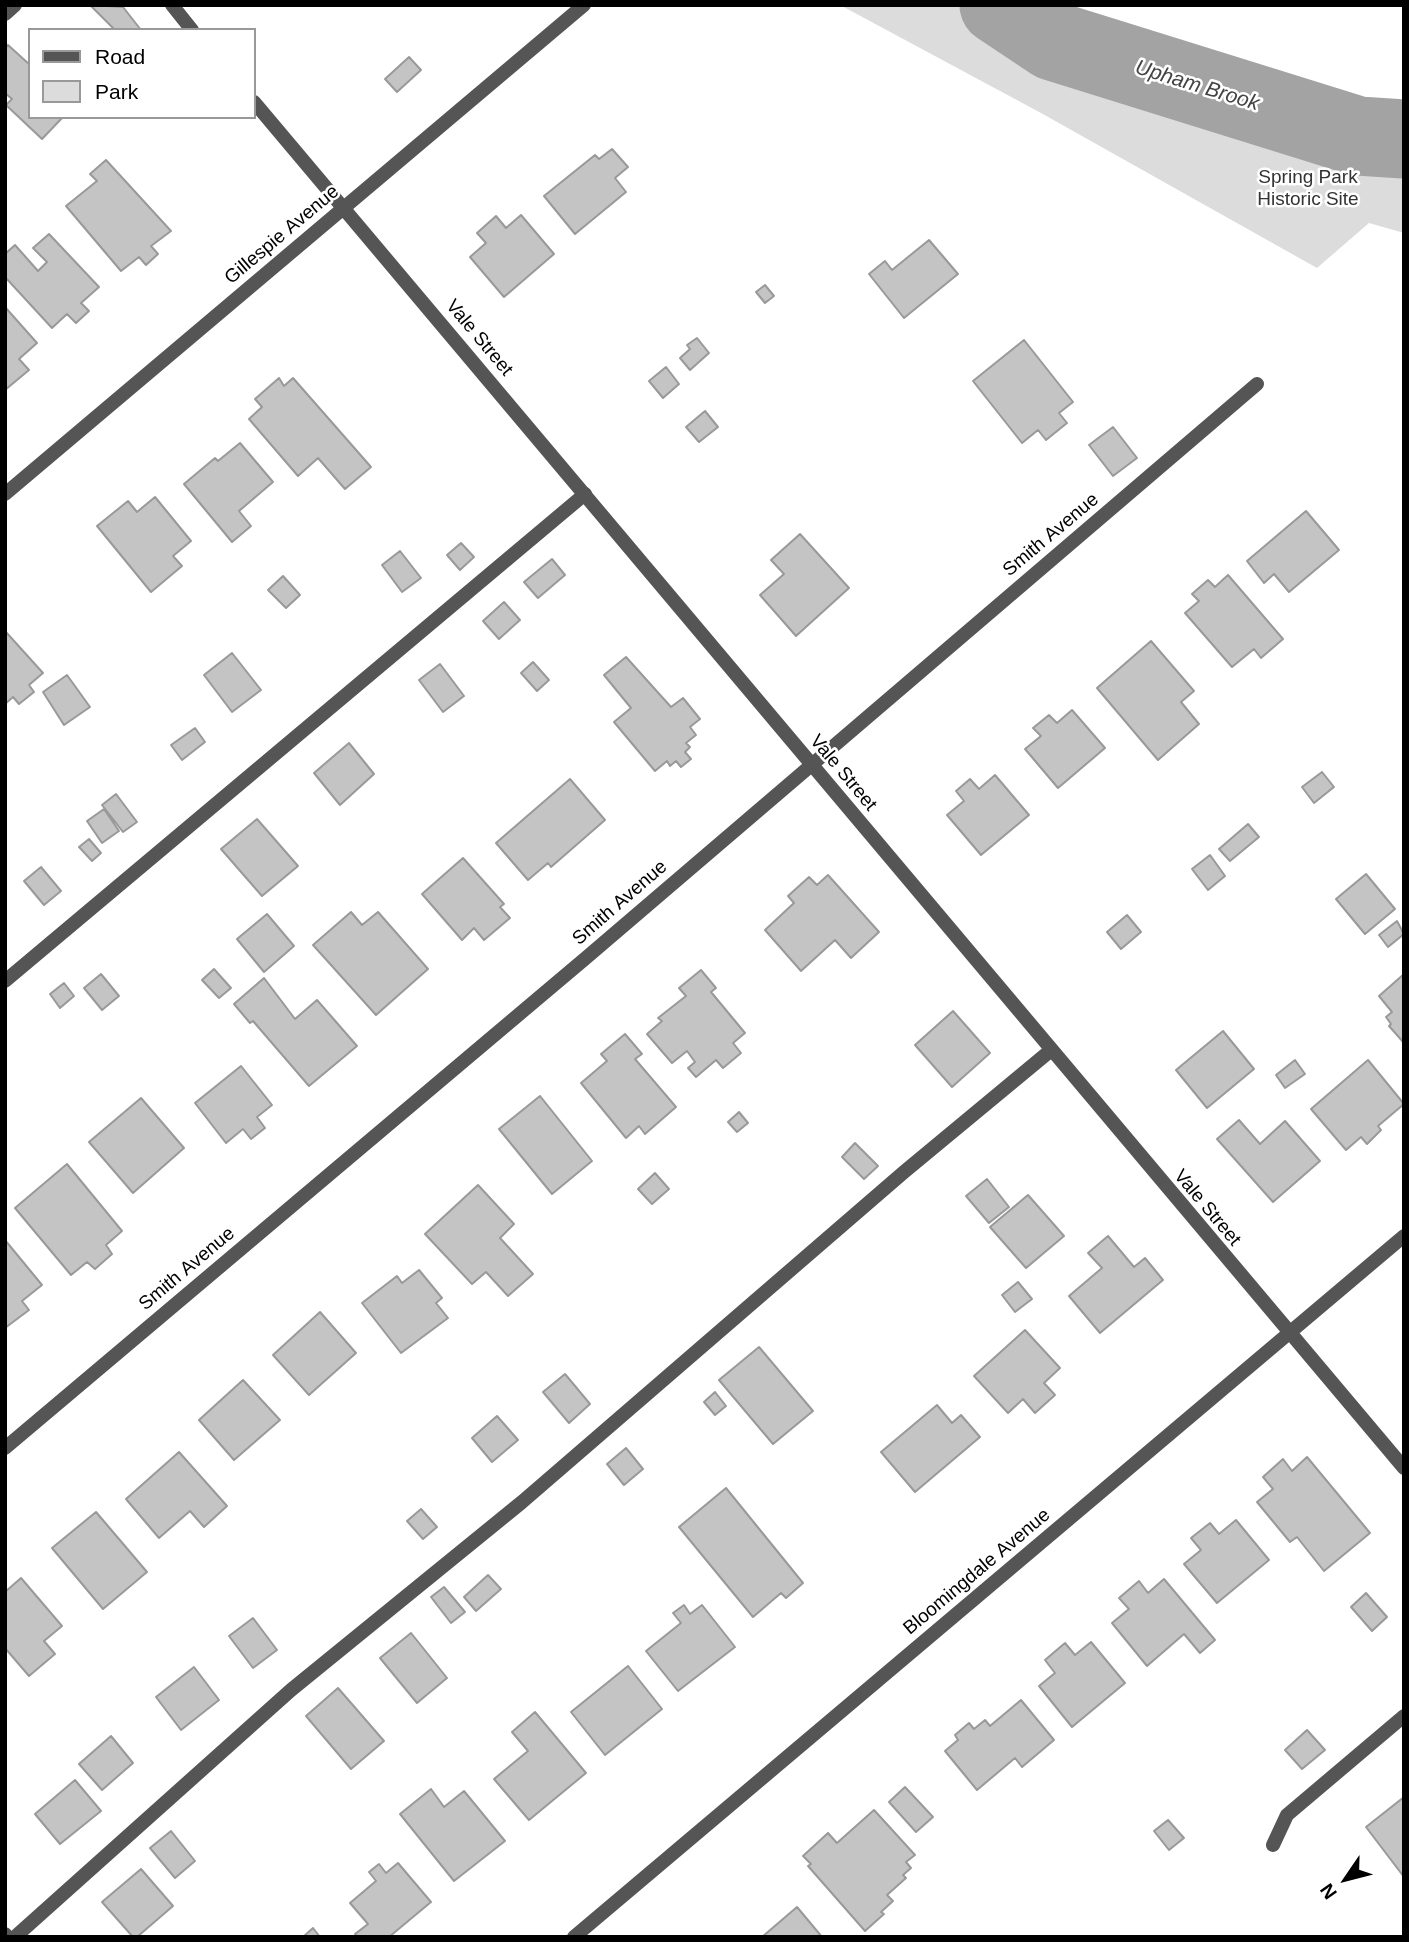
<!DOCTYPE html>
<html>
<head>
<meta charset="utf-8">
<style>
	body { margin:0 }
	#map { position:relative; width:1409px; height:1942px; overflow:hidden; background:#fff; font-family:Arial,sans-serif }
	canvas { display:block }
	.frame { position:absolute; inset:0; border:7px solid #000; pointer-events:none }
	.legend { position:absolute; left:28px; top:28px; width:228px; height:91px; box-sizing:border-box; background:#fff; border:2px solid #999; margin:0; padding:9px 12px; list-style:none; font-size:21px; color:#000 }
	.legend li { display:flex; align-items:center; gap:14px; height:35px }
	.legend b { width:35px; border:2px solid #999 }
	.north { position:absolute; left:1311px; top:1844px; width:70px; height:70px; -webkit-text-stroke:5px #fff; paint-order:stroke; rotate:235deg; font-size:19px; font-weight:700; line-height:28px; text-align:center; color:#000 }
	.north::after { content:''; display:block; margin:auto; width:24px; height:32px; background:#000; clip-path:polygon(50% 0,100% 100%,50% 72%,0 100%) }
</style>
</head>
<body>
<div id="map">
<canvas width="1409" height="1942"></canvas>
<div class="frame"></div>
<ul class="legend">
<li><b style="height:9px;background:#555"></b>Road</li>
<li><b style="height:19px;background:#dcdcdc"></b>Park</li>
</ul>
<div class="north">N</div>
</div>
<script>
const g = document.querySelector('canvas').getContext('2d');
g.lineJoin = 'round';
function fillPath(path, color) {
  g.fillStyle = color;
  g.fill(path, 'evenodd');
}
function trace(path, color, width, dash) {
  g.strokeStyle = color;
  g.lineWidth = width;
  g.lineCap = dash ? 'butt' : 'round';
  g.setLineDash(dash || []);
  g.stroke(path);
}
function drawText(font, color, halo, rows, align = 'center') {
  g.font = font + ' Arial,sans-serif';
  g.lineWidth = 5;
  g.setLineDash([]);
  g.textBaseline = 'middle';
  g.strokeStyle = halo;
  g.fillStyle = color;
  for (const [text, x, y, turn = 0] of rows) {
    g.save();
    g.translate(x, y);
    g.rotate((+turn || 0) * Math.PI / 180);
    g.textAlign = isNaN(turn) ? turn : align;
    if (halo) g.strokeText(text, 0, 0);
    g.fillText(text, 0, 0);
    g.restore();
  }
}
fillPath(new Path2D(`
	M 840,5 L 1035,5 L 1127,88 L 1252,110 L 1354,133 L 1404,133 L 1404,233 L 1369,223 L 1317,268 L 1041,113 Z`), '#dcdcdc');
trace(new Path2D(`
	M 999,5 L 1053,41 L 1358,136 L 1404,139`), '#a3a3a3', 79);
const building = new Path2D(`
	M 90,5 L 123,7 L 141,30 L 115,30 Z
	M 8,45 L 30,65 L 30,117 L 63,117 L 42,139 L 6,105 L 12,99 L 5,93 L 5,48 Z
	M 409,57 L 421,70 L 397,92 L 385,79 Z
	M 612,149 L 628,167 L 615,178 L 626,192 L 575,234 L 544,196 L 595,155 L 599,159 Z
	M 106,160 L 171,231 L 151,246 L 158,254 L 146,265 L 139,257 L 121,271 L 66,206 L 97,181 L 90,174 Z
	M 521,215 L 554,254 L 504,297 L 470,257 L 486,243 L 477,233 L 496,216 L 506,228 Z
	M 49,234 L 99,287 L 81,303 L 89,311 L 76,323 L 67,314 L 52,328 L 5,277 L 5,254 L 15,245 L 38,271 L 47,262 L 33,248 Z
	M 929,240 L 958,274 L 904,318 L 869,274 L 885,261 L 892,270 Z
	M 765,285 L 774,296 L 765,303 L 756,292 Z
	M 5,307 L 37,343 L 19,359 L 29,370 L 5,390 Z
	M 697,338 L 709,353 L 690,370 L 680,358 L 690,349 L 687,345 Z
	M 1024,340 L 1073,402 L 1059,413 L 1067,423 L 1046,440 L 1038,430 L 1022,443 L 973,381 Z
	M 666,367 L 679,384 L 663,398 L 649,381 Z
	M 279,378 L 284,386 L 293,378 L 371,467 L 345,489 L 318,458 L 298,476 L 249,419 L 262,407 L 255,399 Z
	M 705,411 L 718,427 L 699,442 L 686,427 Z
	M 1113,427 L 1137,458 L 1113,476 L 1089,445 Z
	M 240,443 L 273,482 L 239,511 L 251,526 L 232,542 L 184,484 L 215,458 L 218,461 Z
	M 155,497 L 191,541 L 173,556 L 182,566 L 151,592 L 97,526 L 128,501 L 137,512 Z
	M 1306,511 L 1339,550 L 1289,592 L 1274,574 L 1264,583 L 1247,561 Z
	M 800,534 L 849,588 L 796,636 L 760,595 L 784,574 L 771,560 Z
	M 461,543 L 474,557 L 460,570 L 447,555 Z
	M 400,551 L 421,578 L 402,592 L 382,565 Z
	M 552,559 L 565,575 L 538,598 L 524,582 Z
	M 1228,575 L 1283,639 L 1261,658 L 1254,649 L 1232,667 L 1185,613 L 1199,601 L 1192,594 L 1208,580 L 1215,587 Z
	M 283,576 L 300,595 L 286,608 L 268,590 Z
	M 504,602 L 520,620 L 499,639 L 483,621 Z
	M 5,631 L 43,673 L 29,685 L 34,692 L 19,704 L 13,697 L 5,704 Z
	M 1151,641 L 1194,691 L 1181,702 L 1199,724 L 1158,760 L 1097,688 Z
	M 232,653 L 261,690 L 232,712 L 204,675 Z
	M 626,657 L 671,707 L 683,698 L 700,719 L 690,727 L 696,735 L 686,743 L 690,747 L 685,752 L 691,759 L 681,767 L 676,761 L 670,766 L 667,761 L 655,771 L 614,722 L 631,708 L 604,675 Z
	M 533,662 L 549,680 L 537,691 L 521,673 Z
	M 440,664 L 464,696 L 443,712 L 419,680 Z
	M 67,675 L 90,707 L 64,725 L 43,692 Z
	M 1072,710 L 1105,748 L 1058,788 L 1025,749 L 1041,736 L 1033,728 L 1049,715 L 1057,723 Z
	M 195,728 L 205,742 L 182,760 L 171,745 Z
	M 349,743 L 374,774 L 340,805 L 314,773 Z
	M 1322,772 L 1334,787 L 1314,803 L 1302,787 Z
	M 995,775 L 1029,815 L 981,855 L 947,815 L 964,801 L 956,791 L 970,779 L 979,789 Z
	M 570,779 L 605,820 L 551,867 L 548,863 L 528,880 L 496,843 Z
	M 116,794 L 137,822 L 123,832 L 102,805 Z
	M 104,809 L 119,831 L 102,843 L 87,821 Z
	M 257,819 L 298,866 L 262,896 L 221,849 Z
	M 1248,824 L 1259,837 L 1230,861 L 1219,849 Z
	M 89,839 L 101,853 L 92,861 L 79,847 Z
	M 1210,855 L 1225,876 L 1208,890 L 1192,869 Z
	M 463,858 L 504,904 L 500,907 L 510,918 L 484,940 L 474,928 L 462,940 L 422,894 Z
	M 41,867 L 61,891 L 44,905 L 24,881 Z
	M 1366,874 L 1395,909 L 1365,934 L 1336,899 Z
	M 828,875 L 879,932 L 851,958 L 835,940 L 801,971 L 765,930 L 794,903 L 788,896 L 809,877 L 817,885 Z
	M 351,912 L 362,925 L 378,912 L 428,969 L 376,1015 L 313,945 Z
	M 267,914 L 294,946 L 264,972 L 237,939 Z
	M 1127,915 L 1141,932 L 1121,949 L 1107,932 Z
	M 1397,921 L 1404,934 L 1388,947 L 1379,935 Z
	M 214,969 L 231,988 L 219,998 L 202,980 Z
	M 701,970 L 716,988 L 711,992 L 745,1033 L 733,1043 L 741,1053 L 723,1068 L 716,1060 L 696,1077 L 688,1068 L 695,1062 L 687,1051 L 672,1063 L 647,1034 L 662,1021 L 658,1018 L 686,996 L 679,988 Z
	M 101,974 L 119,996 L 102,1010 L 84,988 Z
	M 1404,974 L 1404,1043 L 1389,1026 L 1391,1024 L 1386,1017 L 1392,1012 L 1379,996 Z
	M 264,978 L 295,1019 L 317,1000 L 357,1046 L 309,1086 L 253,1021 L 250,1023 L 234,1004 Z
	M 64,983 L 74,996 L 60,1008 L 50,994 Z
	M 953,1011 L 990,1053 L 952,1087 L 915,1045 Z
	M 1223,1031 L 1254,1069 L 1207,1108 L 1176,1070 Z
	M 625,1034 L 642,1054 L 635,1059 L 676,1107 L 645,1134 L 639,1126 L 626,1138 L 581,1083 L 607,1061 L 601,1054 Z
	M 1295,1060 L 1305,1074 L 1285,1088 L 1276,1075 Z
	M 1368,1060 L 1404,1104 L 1378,1126 L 1381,1130 L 1367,1144 L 1361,1137 L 1346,1150 L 1311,1109 Z
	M 241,1066 L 272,1105 L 257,1117 L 265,1128 L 251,1139 L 243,1129 L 226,1143 L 195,1103 Z
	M 540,1096 L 592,1161 L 552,1194 L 499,1129 Z
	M 141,1098 L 184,1148 L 133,1193 L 89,1142 Z
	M 739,1112 L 748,1123 L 737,1132 L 728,1122 Z
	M 1239,1120 L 1260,1144 L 1285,1121 L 1320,1161 L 1273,1202 L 1217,1139 Z
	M 855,1143 L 878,1166 L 864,1179 L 842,1157 Z
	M 67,1164 L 122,1231 L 106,1245 L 112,1254 L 95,1269 L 87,1262 L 71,1275 L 15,1208 Z
	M 655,1173 L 669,1189 L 652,1204 L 638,1189 Z
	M 987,1179 L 1009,1207 L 989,1223 L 966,1196 Z
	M 478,1185 L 514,1224 L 500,1238 L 533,1274 L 508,1296 L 486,1272 L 472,1284 L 425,1234 Z
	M 1028,1195 L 1064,1236 L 1026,1268 L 990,1227 Z
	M 1108,1236 L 1134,1267 L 1145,1258 L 1163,1280 L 1100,1333 L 1069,1296 L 1102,1268 L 1088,1253 Z
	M 5,1240 L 42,1285 L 22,1301 L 29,1310 L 5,1328 Z
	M 419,1270 L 442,1298 L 436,1303 L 448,1318 L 401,1353 L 362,1303 L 397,1276 L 402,1283 Z
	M 1018,1282 L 1032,1299 L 1015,1312 L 1002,1295 Z
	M 320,1312 L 356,1353 L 309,1395 L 273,1355 Z
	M 1025,1330 L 1060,1368 L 1044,1383 L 1055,1395 L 1035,1413 L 1023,1399 L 1008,1413 L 974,1376 Z
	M 759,1347 L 813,1411 L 773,1444 L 719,1380 Z
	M 565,1374 L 590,1404 L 569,1423 L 543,1392 Z
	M 243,1380 L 280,1420 L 234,1460 L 199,1420 Z
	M 715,1392 L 726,1406 L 715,1415 L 704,1402 Z
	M 937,1405 L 952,1423 L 961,1415 L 980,1437 L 915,1492 L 881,1452 Z
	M 497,1416 L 518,1440 L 492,1462 L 472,1438 Z
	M 626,1448 L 643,1469 L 624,1485 L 607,1464 Z
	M 179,1452 L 227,1506 L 204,1527 L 190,1511 L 159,1538 L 126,1499 Z
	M 1307,1457 L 1370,1533 L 1324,1571 L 1297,1537 L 1290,1542 L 1257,1502 L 1273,1489 L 1263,1477 L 1283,1459 L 1292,1471 Z
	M 726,1488 L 803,1583 L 786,1598 L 781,1593 L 753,1617 L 679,1527 Z
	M 421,1509 L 437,1527 L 423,1539 L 407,1521 Z
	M 96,1512 L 147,1572 L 103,1609 L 52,1548 Z
	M 1236,1520 L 1269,1560 L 1217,1603 L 1184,1564 L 1201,1550 L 1191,1538 L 1210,1523 L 1219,1534 Z
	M 488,1575 L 501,1589 L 476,1611 L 464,1597 Z
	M 21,1578 L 62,1626 L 44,1641 L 55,1654 L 29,1676 L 5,1648 L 5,1592 Z
	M 1164,1579 L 1215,1640 L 1200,1653 L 1184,1634 L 1147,1666 L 1112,1623 L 1129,1609 L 1119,1598 L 1139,1581 L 1148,1593 Z
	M 444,1587 L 465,1612 L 451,1623 L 431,1597 Z
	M 1366,1593 L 1387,1617 L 1372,1631 L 1351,1607 Z
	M 684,1605 L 690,1614 L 702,1605 L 735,1647 L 678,1691 L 646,1651 L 681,1623 L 673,1613 Z
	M 253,1618 L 277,1650 L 253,1668 L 229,1636 Z
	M 411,1633 L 447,1678 L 417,1703 L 380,1658 Z
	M 1091,1642 L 1125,1683 L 1072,1727 L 1039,1686 L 1055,1673 L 1045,1660 L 1065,1643 L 1075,1655 Z
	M 628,1666 L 662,1709 L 605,1755 L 571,1712 Z
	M 194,1667 L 219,1700 L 181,1730 L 156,1697 Z
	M 338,1688 L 384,1741 L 351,1769 L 306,1716 Z
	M 1021,1700 L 1054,1740 L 1022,1767 L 1015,1758 L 977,1790 L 945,1751 L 958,1740 L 955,1735 L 969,1723 L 974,1729 L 985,1720 L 990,1726 Z
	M 535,1712 L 586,1773 L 529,1820 L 494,1779 L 528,1751 L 512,1732 Z
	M 1307,1730 L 1325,1750 L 1302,1769 L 1285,1750 Z
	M 111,1736 L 133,1763 L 102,1790 L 79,1764 Z
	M 75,1780 L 101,1811 L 60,1844 L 35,1814 Z
	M 905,1787 L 933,1817 L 916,1832 L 889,1802 Z
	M 431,1789 L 444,1807 L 464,1791 L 505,1841 L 454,1881 L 400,1814 Z
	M 1404,1797 L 1404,1877 L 1366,1827 Z
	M 874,1810 L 915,1855 L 906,1862 L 911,1868 L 903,1875 L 906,1878 L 887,1895 L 893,1901 L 881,1912 L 884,1914 L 865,1931 L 808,1866 L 811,1864 L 803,1856 L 828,1833 L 837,1843 Z
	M 1168,1820 L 1184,1838 L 1169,1850 L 1154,1831 Z
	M 171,1831 L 195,1861 L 175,1878 L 150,1848 Z
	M 398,1863 L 431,1902 L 389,1937 L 358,1937 L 355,1934 L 368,1924 L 350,1903 L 376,1881 L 369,1872 L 379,1864 L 386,1873 Z
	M 141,1869 L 173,1906 L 137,1937 L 133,1937 L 102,1902 Z
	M 797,1907 L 822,1937 L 762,1937 Z
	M 313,1928 L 320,1937 L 303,1937 Z`);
fillPath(building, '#c4c4c4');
trace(building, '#999', 2);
trace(new Path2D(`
	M 5,14 L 15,5
	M 5,981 L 585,494
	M 1273,1845 L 1287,1815 L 1404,1716
	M 15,1937 L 291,1690 L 522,1502 L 904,1172 L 1050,1051`), '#555', 14);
trace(new Path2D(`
	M 172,5 L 192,30
	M 254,102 L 1404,1468
	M 5,494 L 584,5
	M 5,1448 L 587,957 L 1257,384
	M 5,1934 L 7,1937
	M 574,1937 L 1404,1236`), '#555', 14);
drawText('19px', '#333', '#fff', [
	["Spring Park",1308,178],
	["Historic Site",1308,200]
]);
drawText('19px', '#000', '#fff', [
	["Gillespie Avenue",282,235,-40],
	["Vale Street",479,338,50],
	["Smith Avenue",1051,535,-40],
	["Vale Street",843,773,50],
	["Smith Avenue",620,903,-41],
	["Vale Street",1207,1208,50],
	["Smith Avenue",187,1269,-40],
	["Bloomingdale Avenue",977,1572,-40]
]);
drawText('italic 21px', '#444', '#fff', [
	["Upham Brook",1197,86,17]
]);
</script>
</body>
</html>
